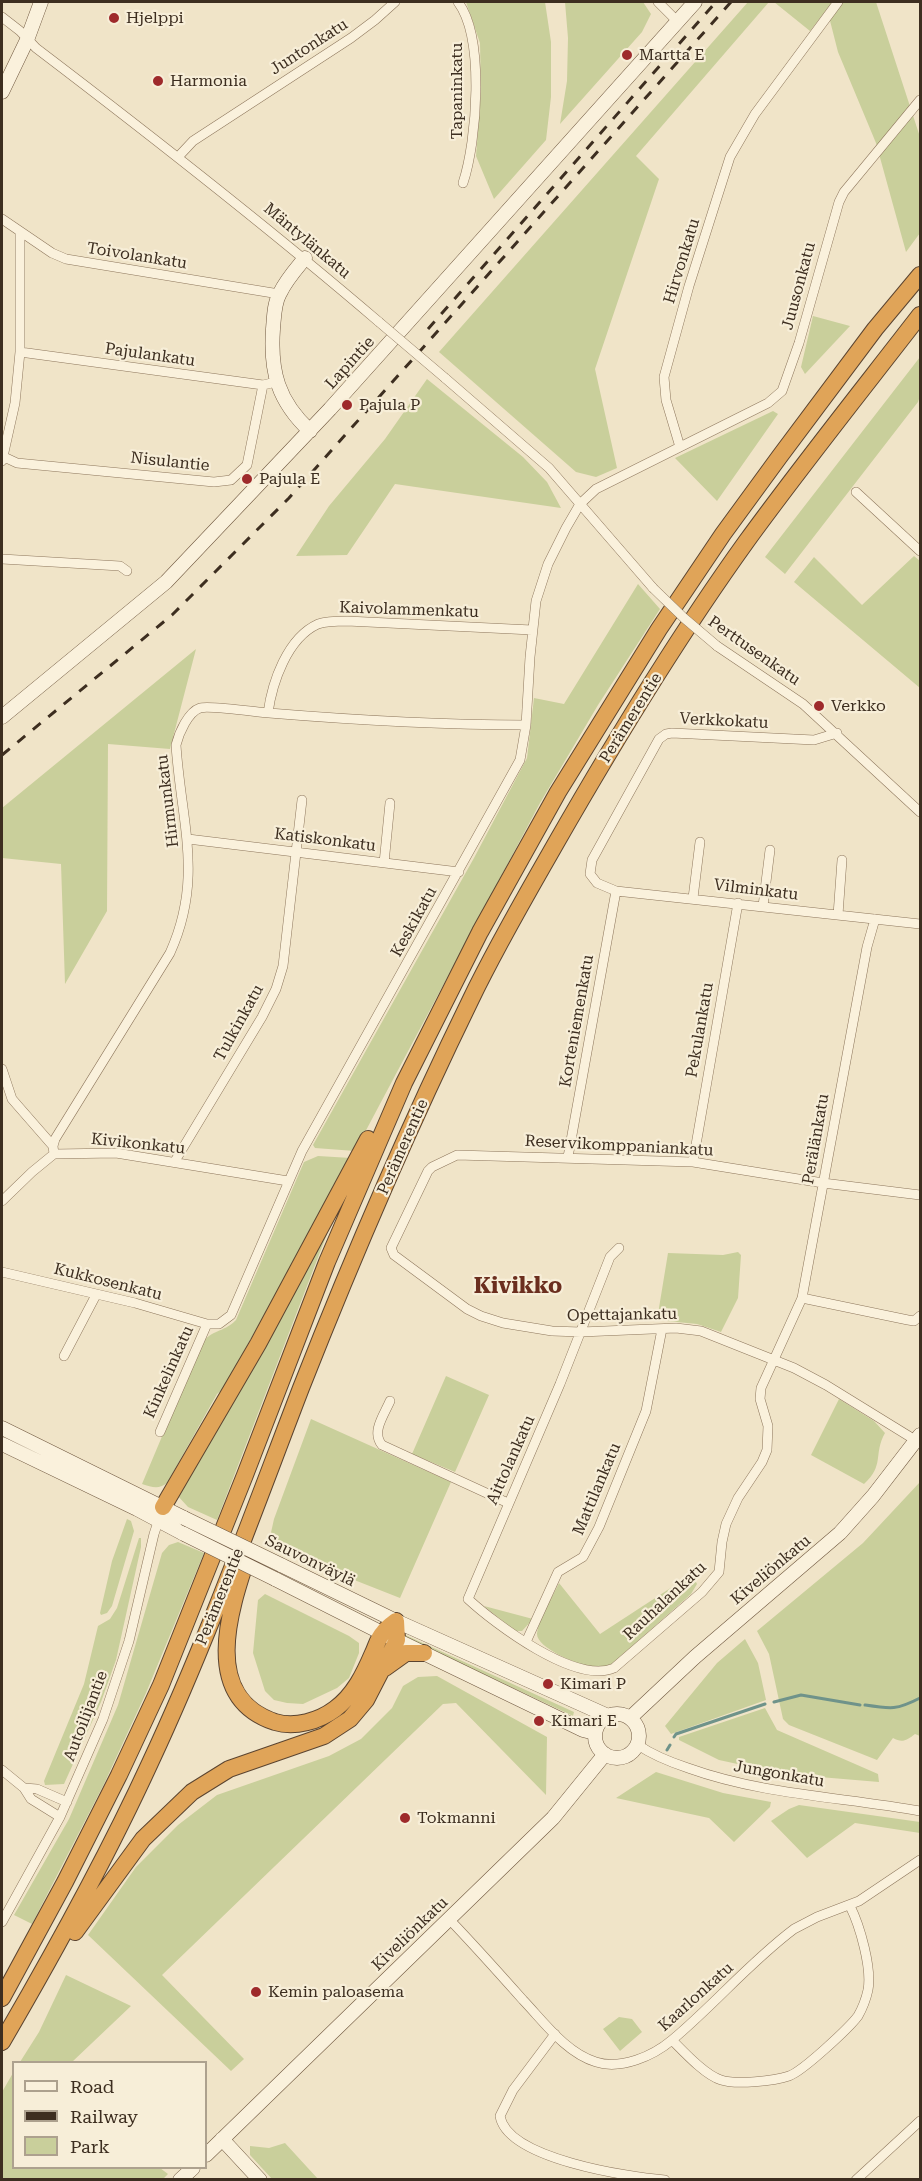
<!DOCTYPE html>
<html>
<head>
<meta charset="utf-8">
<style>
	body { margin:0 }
	#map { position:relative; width:922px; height:2181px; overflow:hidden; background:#f0e4c8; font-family:"Roboto Serif",serif }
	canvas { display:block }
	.frame { position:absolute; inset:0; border:3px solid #3d2e20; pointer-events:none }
	.legend { position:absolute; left:12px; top:2061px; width:195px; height:108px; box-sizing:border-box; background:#f7eed8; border:2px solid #ada18e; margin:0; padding:8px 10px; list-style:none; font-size:18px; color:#3d2e20 }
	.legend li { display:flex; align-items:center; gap:12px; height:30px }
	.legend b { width:30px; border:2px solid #ada18e }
</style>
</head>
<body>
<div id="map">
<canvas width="922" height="2181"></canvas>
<div class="frame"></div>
<ul class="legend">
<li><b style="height:8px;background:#faf1dc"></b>Road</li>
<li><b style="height:8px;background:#3d2e20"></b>Railway</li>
<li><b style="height:16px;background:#c9cf9b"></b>Park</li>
</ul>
</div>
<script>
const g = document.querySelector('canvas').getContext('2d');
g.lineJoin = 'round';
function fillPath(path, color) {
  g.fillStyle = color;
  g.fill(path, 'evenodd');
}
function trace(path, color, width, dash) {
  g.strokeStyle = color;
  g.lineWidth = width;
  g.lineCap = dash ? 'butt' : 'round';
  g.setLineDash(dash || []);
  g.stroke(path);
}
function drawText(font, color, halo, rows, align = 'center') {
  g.font = font + ' "Roboto Serif",serif';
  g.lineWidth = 4.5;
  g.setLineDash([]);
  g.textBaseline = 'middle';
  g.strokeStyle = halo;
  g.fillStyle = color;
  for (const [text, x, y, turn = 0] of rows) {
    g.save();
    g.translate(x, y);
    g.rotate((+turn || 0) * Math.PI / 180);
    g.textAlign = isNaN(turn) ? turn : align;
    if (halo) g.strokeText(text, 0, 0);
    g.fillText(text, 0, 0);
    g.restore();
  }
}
fillPath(new Path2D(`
	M 466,2 L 545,2 L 551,42 L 551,97 L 546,140 L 494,199 L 476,156 L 481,92 L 480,43 Z
	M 565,2 L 643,2 L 651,14 L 642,32 L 560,124 L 567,81 L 568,38 Z
	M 748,2 L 769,2 L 636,156 L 659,179 L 595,369 L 617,468 L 596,477 L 576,472 L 439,352 Z
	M 774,2 L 876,2 L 920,137 L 920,233 L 906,252 L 876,143 L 838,52 L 827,9 L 810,31 Z
	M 813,316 L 850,326 L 805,374 L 801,367 Z
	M 920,357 L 920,396 L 918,402 L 785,574 L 765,557 Z
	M 427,379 L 523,457 L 547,482 L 561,508 L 395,484 L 347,555 L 296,556 L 329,506 L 385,439 Z
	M 773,411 L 778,414 L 717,501 L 675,458 Z
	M 914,556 L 920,561 L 920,688 L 794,582 L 814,557 L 862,605 Z
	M 638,584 L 660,609 L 598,705 L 540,803 L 355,1151 L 315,1148 L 313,1145 L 474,858 L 527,758 L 534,698 L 564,704 Z
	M 196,649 L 170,749 L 108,744 L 107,911 L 65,984 L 61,864 L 2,858 L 2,808 Z
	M 318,1156 L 351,1158 L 223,1389 L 217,1394 L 167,1483 C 158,1490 152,1487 142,1484 L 200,1346 C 212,1328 222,1334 236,1320 L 304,1162 Z
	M 324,1233 L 327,1234 L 217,1520 L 188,1507 L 177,1495 Z
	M 738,1252 L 741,1255 L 738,1298 L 721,1332 L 697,1324 L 657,1320 L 668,1253 L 723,1255 Z
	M 446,1376 L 489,1395 L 455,1472 L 412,1454 Z
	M 839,1399 L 874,1421 L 885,1433 C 873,1454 885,1465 864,1484 L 811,1455 Z
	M 311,1419 L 451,1482 L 400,1598 L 268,1546 L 274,1519 Z
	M 920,1482 L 920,1736 L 915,1734 C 906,1741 902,1743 893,1738 L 877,1760 L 789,1725 L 783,1719 L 769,1654 L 757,1631 L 863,1543 Z
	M 127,1519 L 131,1521 L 134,1531 L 112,1606 L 107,1613 L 101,1615 L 100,1613 L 112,1561 Z
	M 139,1538 L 141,1538 L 141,1547 L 116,1660 L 101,1702 L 64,1784 L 45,1785 L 44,1781 L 84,1684 L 98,1626 L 110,1619 L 117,1608 Z
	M 178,1542 L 204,1553 L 146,1693 L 104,1784 L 32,1924 L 14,1915 L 69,1819 L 118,1705 L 162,1553 L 169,1545 Z
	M 692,1574 L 697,1584 L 691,1594 L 612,1664 C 605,1667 597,1669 590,1667 C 577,1664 537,1648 537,1634 C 538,1620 553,1596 559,1583 L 600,1634 Z
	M 265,1594 L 349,1636 L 359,1643 L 359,1653 L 349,1678 L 337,1688 L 303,1704 L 287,1703 L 274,1700 L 265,1691 L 253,1653 L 258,1600 Z
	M 484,1606 L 533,1619 L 522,1631 L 515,1631 Z
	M 403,1634 L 574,1712 L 573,1716 L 402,1636 Z
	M 745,1639 L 758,1663 L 766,1700 L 671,1734 L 665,1726 L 717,1663 Z
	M 437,1676 L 547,1737 L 546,1795 L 456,1703 L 443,1704 L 162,1975 L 244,2059 L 231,2071 L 88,1935 L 136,1867 L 178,1825 L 217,1795 L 329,1756 L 361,1739 L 392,1708 L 403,1686 L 418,1677 Z
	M 765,1708 L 777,1730 L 878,1774 L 879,1782 L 784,1774 L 719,1760 L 679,1740 L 679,1737 Z
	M 656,1772 L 723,1793 L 771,1802 L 770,1807 L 734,1842 L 709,1818 L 616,1798 Z
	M 799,1805 L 920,1822 L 920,1833 L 855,1823 L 807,1858 L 771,1821 L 789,1809 Z
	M 66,1975 L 131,2006 L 72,2062 L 20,2062 L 39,2032 Z
	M 619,2017 L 632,2019 L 642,2032 L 620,2051 L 603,2029 Z
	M 13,2073 L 14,2168 L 160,2168 L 168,2174 L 162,2180 L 2,2179 L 2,2092 Z
	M 285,2143 L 318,2179 L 272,2179 L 250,2155 L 250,2146 L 269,2148 Z`), '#c9cf9b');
trace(new Path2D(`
	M 774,1702 L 801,1695 L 860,1705
	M 865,1705 C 891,1709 897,1710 920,1698
	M 674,1737 L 676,1734 L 765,1704
	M 667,1750 L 670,1745`), '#6f938a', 3);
const street = new Path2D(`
	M 458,2 C 485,38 477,141 463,183
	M 658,2 L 677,21
	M 2,17 L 20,31 L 36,48 C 153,137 268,227 379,322
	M 178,157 L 193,141 L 351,38 L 375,20 L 395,2
	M 2,219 L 52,253 L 66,259 L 279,294
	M 20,352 L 263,385 L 276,382
	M 445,378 L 549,468 L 653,588
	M 680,447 L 768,403 L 782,391 L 799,343 L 839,202 L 844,192 L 920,100
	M 2,456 L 17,463 L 214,482 L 231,480 L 247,465 L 263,385
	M 2,461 L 15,403 L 20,352 L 20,232
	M 856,492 L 920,551
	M 2,559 L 120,566 L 127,571
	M 717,646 L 803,704 L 920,812
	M 268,713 C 272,683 287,638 318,624 C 327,621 337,621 347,621 L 532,630
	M 837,733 L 814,740 L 672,733 L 666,734 L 659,739 L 592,860 L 590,874 L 597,883 L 616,891 L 920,924
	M 188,839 L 459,872
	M 384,863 L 390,803
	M 693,898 L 700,842
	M 763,906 L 770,850
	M 838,915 L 842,860
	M 2,1069 L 12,1099 L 53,1146
	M 54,1154 L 53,1146 L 55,1139 L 170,953 C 204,878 181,822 176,745 C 179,733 188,712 200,708 C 208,705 256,712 269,713 C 354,720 440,725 526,725
	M 568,1157 L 616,891
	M 175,1161 L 262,1017 L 276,989 L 283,966 L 302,800
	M 693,1162 L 738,903
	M 2,1201 L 32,1172 L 54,1154 L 116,1153 L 288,1181
	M 619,1248 L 610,1257 L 560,1384 L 468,1599 C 495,1624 576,1685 614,1668 L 702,1592 L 719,1572 L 722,1542 L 726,1524 L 738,1498 L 762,1462 L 767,1450 L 768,1426 L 760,1399 L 761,1388 L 802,1298 L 867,947 L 875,919
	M 2,1272 L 135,1303 L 207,1324 L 219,1324 L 231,1315 L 302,1151 L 520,760 L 526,725 L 530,657 L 536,601 L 548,564 L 566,528 L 580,504 L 596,489 L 680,447 L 666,400 L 664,377 L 689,286 L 730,157 L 755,114 L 838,2
	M 802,1298 L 908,1320 L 914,1321 L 920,1316
	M 64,1356 L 96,1295
	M 390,1401 C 384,1415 371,1432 382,1445 L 508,1503
	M 160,1432 L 207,1324
	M 920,1443 L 826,1385 L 794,1368 L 701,1331 L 676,1328 L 581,1332 L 552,1331 L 503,1323 L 481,1316 L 467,1309 L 394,1255 L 391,1248 L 428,1171 L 432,1167 L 457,1155 L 693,1162 L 823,1183 L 920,1195
	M 526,1642 L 558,1572 L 583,1557 L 599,1527 L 646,1411 L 662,1329
	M 638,1745 C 654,1756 670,1762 688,1768 C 763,1795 843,1797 920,1811
	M 2,1770 L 24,1788 L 31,1799 L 60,1817
	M 24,1788 L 37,1789 L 67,1802
	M 449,1919 C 475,1946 499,1973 523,2000 C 544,2022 566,2053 596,2062 C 621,2070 653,2056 672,2040 C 714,2005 750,1962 794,1929 L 817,1917 L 859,1901 L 920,1860
	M 2,1922 L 60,1817 L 103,1719 L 129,1641 L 154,1534 L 160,1516
	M 555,2034 L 513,2090 L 500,2116 C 507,2159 629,2177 665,2180
	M 672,2040 C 684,2052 705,2075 721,2080 C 736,2085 774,2081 789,2076 C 803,2071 849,2028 858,2016 C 862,2009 866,1999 868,1990 C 872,1968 860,1926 850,1906
	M 856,2180 L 920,2121`);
const secondary = new Path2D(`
	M 2,92 L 27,40 L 41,2
	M 305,258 C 296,269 286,280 280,293 C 274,303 274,318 273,329 C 270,372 278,401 310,431
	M 2,717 L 166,582 L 330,409 L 695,2
	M 2,1428 L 184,1518
	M 2,1444 L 137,1509 L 184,1534
	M 281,1565 L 396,1621 L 608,1716
	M 275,1579 L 382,1633 L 583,1730 L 595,1733
	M595 1736a22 22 0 1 1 44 0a22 22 0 1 1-44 0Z
	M 630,1718 L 695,1657 L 840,1533 L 873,1496 L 920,1435
	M 222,2139 L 260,2180
	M 206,2155 L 553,1818 L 605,1754
	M 180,2180 L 193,2168`);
const highway = new Path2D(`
	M 163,1507 L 258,1344 L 368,1139
	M 248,1555 C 230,1609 200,1697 275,1722 C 295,1728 319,1721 335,1709 C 354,1695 364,1674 373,1653 C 376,1647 378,1638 383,1633 C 386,1628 392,1624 396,1621
	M 385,1668 L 406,1653 L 424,1653
	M 75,1932 L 143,1839 L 192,1792 L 229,1769 L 324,1736 L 350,1719 L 366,1700 L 397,1640 L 396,1621
	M 2,1998 L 65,1882 L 119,1775 L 161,1685 L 245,1475 L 327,1262 L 404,1083 L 480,932 L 558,792 L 659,629 L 723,534 L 780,456 L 875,329 L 920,275
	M 2,2042 C 55,1951 106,1859 150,1763 C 207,1641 253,1513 301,1388 C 353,1256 409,1126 471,999 C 497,945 527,894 556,843 C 615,740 677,638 746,542 C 802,465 862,390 920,315`);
trace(street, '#8d765c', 10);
trace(secondary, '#6f573f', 15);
trace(highway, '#5b4430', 18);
trace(street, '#faf1dc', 9);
trace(secondary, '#faf1dc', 14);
trace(highway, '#e0a458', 16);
trace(new Path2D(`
	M 428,329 L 716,2
	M 2,755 L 172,615 L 289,498 L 731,2`), '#3d2e20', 3, [10, 10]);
const streetBridge = new Path2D(`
	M 379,322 L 445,378
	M 653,588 L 684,618 L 717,646`);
const secondaryBridge = new Path2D(`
	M 184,1518 L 281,1565
	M 184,1534 L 275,1579`);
trace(streetBridge, '#8d765c', 10, []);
trace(secondaryBridge, '#6f573f', 15, []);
trace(streetBridge, '#faf1dc', 9);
trace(secondaryBridge, '#faf1dc', 14);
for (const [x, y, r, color] of [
	[114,18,6,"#9e2a2b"],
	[627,55,6,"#9e2a2b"],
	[158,81,6,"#9e2a2b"],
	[347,405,6,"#9e2a2b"],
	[247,479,6,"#9e2a2b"],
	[819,706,6,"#9e2a2b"],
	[548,1684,6,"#9e2a2b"],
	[539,1721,6,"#9e2a2b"],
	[405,1818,6,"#9e2a2b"],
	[256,1992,6,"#9e2a2b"]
]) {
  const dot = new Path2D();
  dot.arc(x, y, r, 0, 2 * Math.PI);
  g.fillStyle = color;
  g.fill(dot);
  trace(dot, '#f7eed8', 2);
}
drawText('16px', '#3d2e20', '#f7eed8', [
	["Hjelppi",126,18],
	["Martta E",639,55],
	["Harmonia",170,81],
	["Pajula P",359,405],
	["Pajula E",259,479],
	["Verkko",831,706],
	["Kimari P",560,1684],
	["Kimari E",551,1721],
	["Tokmanni",417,1818],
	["Kemin paloasema",268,1992]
], 'left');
drawText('16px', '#3d2e20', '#f7eed8', [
	["Juntonkatu",309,47,-33],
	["Tapaninkatu",457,91,-90],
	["Mäntylänkatu",307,241,40],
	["Toivolankatu",137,256,9],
	["Hirvonkatu",682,261,-73],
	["Juusonkatu",799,286,-75],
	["Pajulankatu",150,355,8],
	["Lapintie",350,363,-48],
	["Nisulantie",170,462,6],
	["Kaivolammenkatu",409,610,2],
	["Perttusenkatu",754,651,35],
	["Perämerentie",631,718,-58],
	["Verkkokatu",724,721,3],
	["Hirmunkatu",168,801,-97],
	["Katiskonkatu",325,840,7],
	["Vilminkatu",756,890,7],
	["Keskikatu",414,922,-61],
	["Korteniemenkatu",577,1021,-80],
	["Tulkinkatu",239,1023,-61],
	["Pekulankatu",700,1030,-80],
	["Perälänkatu",816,1139,-80],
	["Kivikonkatu",138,1144,6],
	["Reservikomppaniankatu",619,1146,3],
	["Perämerentie",403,1147,-66],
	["Kukkosenkatu",108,1282,14],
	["Opettajankatu",622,1315,-1],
	["Kinkelinkatu",169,1372,-66],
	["Aittolankatu",511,1460,-66],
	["Mattilankatu",597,1489,-67],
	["Sauvonväylä",310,1561,26],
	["Kiveliönkatu",771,1570,-40],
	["Perämerentie",220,1597,-68],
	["Rauhalankatu",665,1601,-43],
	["Autoilijantie",86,1716,-69],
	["Jungonkatu",779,1774,10],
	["Kiveliönkatu",410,1934,-44],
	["Kaarlonkatu",696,1997,-42]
]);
drawText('bold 22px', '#6b2e1e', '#f7eed8', [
	["Kivikko",518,1287]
]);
</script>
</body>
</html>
